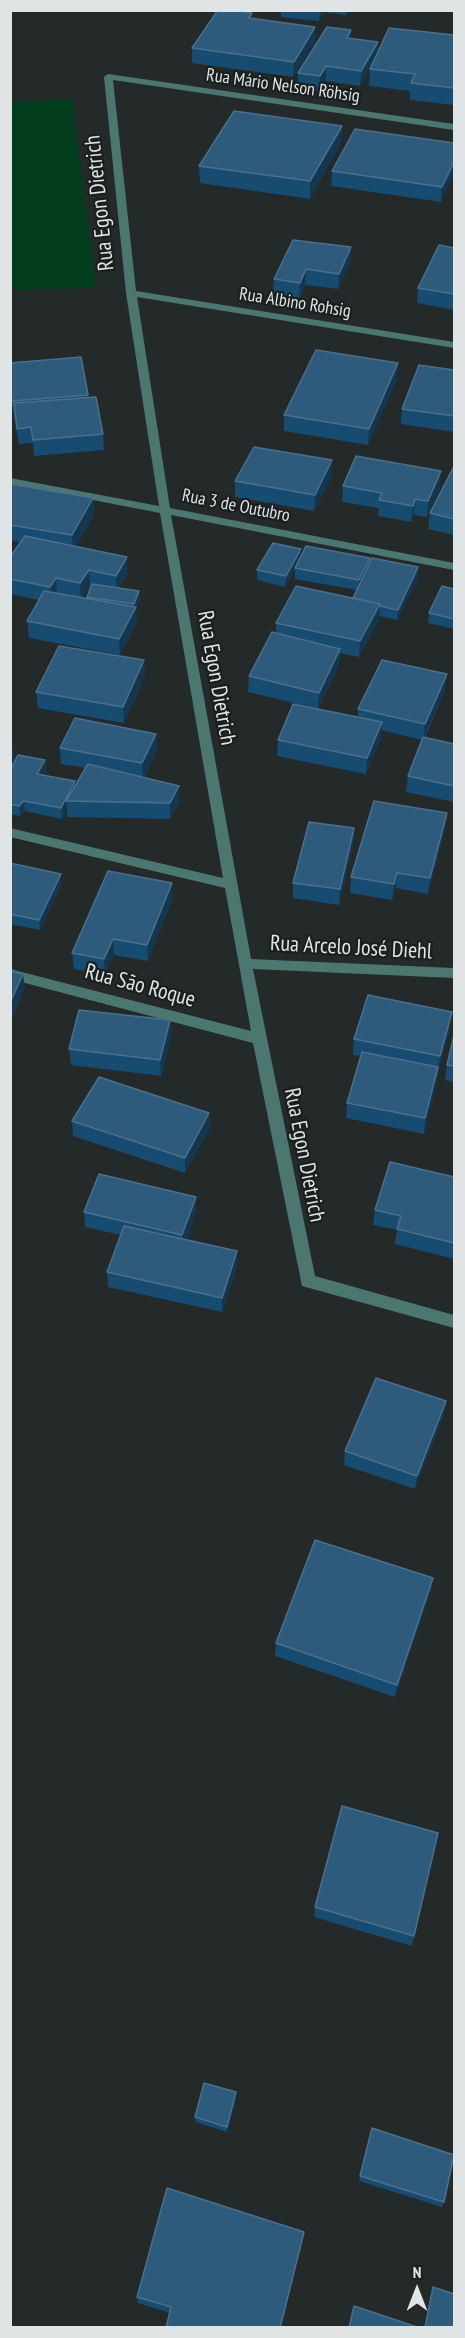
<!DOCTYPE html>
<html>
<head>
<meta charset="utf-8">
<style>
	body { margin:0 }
	#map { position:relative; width:465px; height:2338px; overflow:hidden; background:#24292a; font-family:"PT Sans Narrow",sans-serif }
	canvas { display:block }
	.frame { position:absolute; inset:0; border:12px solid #e1e4e5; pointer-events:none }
	.north { position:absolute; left:387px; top:2260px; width:60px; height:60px; -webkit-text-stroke:4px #1b1f20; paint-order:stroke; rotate:0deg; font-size:16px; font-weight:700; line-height:24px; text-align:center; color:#e1e4e5 }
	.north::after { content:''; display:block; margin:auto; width:21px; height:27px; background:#e1e4e5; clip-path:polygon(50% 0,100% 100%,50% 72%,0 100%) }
</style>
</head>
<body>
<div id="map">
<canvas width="465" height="2338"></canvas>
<div class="frame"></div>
<div class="north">N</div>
</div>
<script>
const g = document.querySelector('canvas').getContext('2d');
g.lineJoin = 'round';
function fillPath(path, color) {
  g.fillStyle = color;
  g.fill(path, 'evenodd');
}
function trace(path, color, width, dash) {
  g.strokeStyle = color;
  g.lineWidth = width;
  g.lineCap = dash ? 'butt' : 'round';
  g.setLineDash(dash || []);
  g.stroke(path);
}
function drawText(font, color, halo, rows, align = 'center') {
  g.font = font + ' "PT Sans Narrow",sans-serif';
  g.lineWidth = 4.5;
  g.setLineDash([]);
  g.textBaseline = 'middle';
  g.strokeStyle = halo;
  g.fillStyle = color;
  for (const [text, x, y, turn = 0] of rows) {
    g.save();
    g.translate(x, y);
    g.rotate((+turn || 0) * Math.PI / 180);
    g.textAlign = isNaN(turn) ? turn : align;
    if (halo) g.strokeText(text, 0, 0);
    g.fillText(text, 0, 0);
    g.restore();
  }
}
fillPath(new Path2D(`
	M 72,99 L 96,288 L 11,290 L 11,102 Z`), '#023e1e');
fillPath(new Path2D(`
	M 108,74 L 454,124 L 454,130 L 113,80 L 136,291 L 454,342 L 454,348 L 137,297 L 170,508 L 454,563 L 454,570 L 171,515 L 251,959 L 454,968 L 454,978 L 253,969 L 315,1276 L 454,1315 L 454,1328 L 302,1286 L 253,1043 L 10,979 L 10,969 L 251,1031 L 225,888 L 10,837 L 10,828 L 223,878 L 160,513 L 10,484 L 10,478 L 159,506 L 126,293 L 104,77 Z`), '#4c7771');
fillPath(new Path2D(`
	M 281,10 L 348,10 L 346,15 L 324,12 L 319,21 L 281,17 Z
	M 252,19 L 315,27 L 315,42 L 293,77 L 192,63 L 192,48 Z
	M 351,30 L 351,38 L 378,42 L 377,55 L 454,35 L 454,105 L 410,100 L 410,91 L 369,86 L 370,69 L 373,63 L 360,86 L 326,81 L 320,91 L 298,88 L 298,73 Z
	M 342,126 L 341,143 L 310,199 L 200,183 L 199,166 Z
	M 454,143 L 441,202 L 331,186 L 332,171 Z
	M 351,247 L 350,263 L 338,289 L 305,285 L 299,298 L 273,295 L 274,279 Z
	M 454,248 L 454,310 L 417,303 L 418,288 Z
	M 81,357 L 88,397 L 103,434 L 104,450 L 34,456 L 33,443 L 19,444 L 10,394 L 10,361 L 11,363 Z
	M 398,363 L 397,379 L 368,445 L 284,431 L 284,415 Z
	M 454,370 L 454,432 L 401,424 L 402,409 Z
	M 332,460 L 332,476 L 314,511 L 235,497 L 235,481 Z
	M 454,469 L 454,535 L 428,529 L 430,513 Z
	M 10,484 L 93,498 L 94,514 L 76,546 L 128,573 L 119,588 L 139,591 L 140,601 L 136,610 L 137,623 L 120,655 L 29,638 L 27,621 L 39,600 L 10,594 L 10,557 L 20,542 L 10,540 ZM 90,586 L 91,586 L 87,597 L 87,599 L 82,598 Z
	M 343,486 L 440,487 L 427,517 L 414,515 L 411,522 L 378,516 L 379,508 L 342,502 Z
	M 301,556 L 370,558 L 369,564 L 418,567 L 418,578 L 397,620 L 379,616 L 379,620 L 359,657 L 340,653 L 339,665 L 318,709 L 358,717 L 358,709 L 445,690 L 425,738 L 454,744 L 454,802 L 406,792 L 408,776 L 422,740 L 381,730 L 381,738 L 366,774 L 277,756 L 278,740 L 315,708 L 248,692 L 249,676 L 276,633 L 276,623 L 353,598 L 357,590 L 295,579 L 295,570 L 285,587 L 257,580 L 257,570 Z
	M 454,589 L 454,629 L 428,623 L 429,613 Z
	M 144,660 L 145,676 L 124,723 L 38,708 L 36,692 Z
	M 156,734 L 157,750 L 144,778 L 179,802 L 170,819 L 67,817 L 67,810 L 62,819 L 25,811 L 20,816 L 10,814 L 10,746 L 15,762 L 45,760 L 46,771 L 43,776 L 75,781 L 75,786 L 86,768 L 61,764 L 60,748 Z
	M 354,828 L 353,844 L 339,905 L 293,898 L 293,883 Z
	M 445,829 L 428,894 L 396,888 L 392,900 L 350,893 L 351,877 Z
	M 10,863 L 62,884 L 40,930 L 10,924 Z
	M 173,898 L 148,961 L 114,955 L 105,975 L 74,969 L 72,953 Z
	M 170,1020 L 171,1036 L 161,1076 L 71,1065 L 69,1049 Z
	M 450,1027 L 438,1072 L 437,1082 L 424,1134 L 346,1118 L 347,1103 L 361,1056 L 353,1055 L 354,1039 Z
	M 454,1035 L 454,1082 L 445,1080 L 447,1065 Z
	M 209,1113 L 210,1128 L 185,1173 L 73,1136 L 72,1121 Z
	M 454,1177 L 454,1259 L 395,1244 L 397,1230 L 373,1225 L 375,1210 Z
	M 196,1197 L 196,1212 L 186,1240 L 237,1251 L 237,1266 L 222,1312 L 108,1287 L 107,1272 L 121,1235 L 85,1227 L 84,1212 Z
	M 446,1401 L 444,1415 L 415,1489 L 344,1465 L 345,1451 Z
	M 433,1578 L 431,1591 L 395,1697 L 275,1656 L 276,1643 Z
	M 438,1833 L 412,1946 L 314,1917 L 315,1907 Z
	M 236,2098 L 227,2132 L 195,2122 L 195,2117 Z
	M 372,2128 L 444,2202 L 442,2207 L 359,2181 Z
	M 304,2232 L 281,2328 L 166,2328 L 170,2313 L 138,2303 L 137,2297 Z
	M 433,2287 L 454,2328 L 424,2328 L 431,2294 Z`), '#184b70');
fillPath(new Path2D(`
	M 320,10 L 324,10 L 319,21 Z
	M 315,27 L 315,42 L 293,77 L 294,62 Z
	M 351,30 L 351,45 L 347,38 Z
	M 378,42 L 377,57 L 360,86 L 361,71 Z
	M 326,66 L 326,81 L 320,91 L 320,76 Z
	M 342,126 L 341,143 L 310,199 L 310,181 Z
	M 454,162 L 454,175 L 441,202 L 442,187 Z
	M 351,247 L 350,263 L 338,289 L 339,274 Z
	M 306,269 L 305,285 L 299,298 L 300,283 Z
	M 398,363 L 397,379 L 368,445 L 369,429 Z
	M 332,460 L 332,476 L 314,511 L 315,495 Z
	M 441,471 L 440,487 L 427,517 L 428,501 Z
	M 93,498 L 94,514 L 73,551 L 72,535 Z
	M 415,499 L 414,515 L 411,522 L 413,506 Z
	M 301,549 L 301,560 L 295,568 L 295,570 L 285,587 L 286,576 Z
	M 127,557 L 128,573 L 117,592 L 116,576 Z
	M 370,558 L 369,568 L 358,591 L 359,580 Z
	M 418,567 L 418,578 L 397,620 L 398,610 Z
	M 89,570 L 90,586 L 81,599 L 80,583 Z
	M 56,578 L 57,594 L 51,603 L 50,587 Z
	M 139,591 L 140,601 L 136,610 L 137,623 L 120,655 L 119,639 L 134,610 L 134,604 Z
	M 380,604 L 379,620 L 359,657 L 360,641 Z
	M 340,649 L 339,665 L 318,709 L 319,693 Z
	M 144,660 L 145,676 L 124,723 L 123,707 Z
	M 447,674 L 445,690 L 423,740 L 425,724 Z
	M 382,722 L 381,738 L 366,774 L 367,758 Z
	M 156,734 L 157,750 L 143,779 L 142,763 Z
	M 13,747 L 15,763 L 10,770 L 10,751 Z
	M 45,760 L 46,771 L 38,785 L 37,774 Z
	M 75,781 L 75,792 L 66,801 L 67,810 L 62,819 L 61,808 Z
	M 179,786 L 179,802 L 170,819 L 170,803 Z
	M 24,801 L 25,811 L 20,816 L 19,806 Z
	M 447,813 L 445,829 L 428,894 L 430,878 Z
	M 354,828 L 353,844 L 339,905 L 340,889 Z
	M 397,873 L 396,888 L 392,900 L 394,884 Z
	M 61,874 L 62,884 L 40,930 L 39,920 Z
	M 172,883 L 173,898 L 148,961 L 147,945 Z
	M 113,939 L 114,955 L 105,975 L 104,959 Z
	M 23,974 L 25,989 L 10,1023 L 10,1003 Z
	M 452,1012 L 450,1027 L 438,1072 L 440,1056 Z
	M 170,1020 L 171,1036 L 161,1076 L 160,1060 Z
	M 438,1067 L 437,1082 L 424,1134 L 425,1118 Z
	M 209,1113 L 210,1128 L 185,1173 L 185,1158 Z
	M 196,1197 L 196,1212 L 182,1250 L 182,1235 Z
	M 237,1251 L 237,1266 L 222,1312 L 222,1298 Z
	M 446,1401 L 444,1415 L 415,1489 L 417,1476 Z
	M 433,1578 L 431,1591 L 395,1697 L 397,1685 Z
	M 236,2092 L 236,2098 L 227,2132 L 227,2127 Z
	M 304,2232 L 281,2328 L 280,2328 Z`), '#14364f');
const building = new Path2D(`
	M 218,10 L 236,10 L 252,13 L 249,18 L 315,27 L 294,62 L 192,48 Z
	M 327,27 L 351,30 L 347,38 L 378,42 L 361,71 L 326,66 L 320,76 L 298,73 Z
	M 389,28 L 454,35 L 454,88 L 411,83 L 415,74 L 370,69 Z
	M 234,111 L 342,126 L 310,181 L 199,166 Z
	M 355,129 L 454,143 L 454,162 L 442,187 L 332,171 Z
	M 293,240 L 351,247 L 339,274 L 306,269 L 300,283 L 274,279 Z
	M 439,245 L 454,248 L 454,294 L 418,288 Z
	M 316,350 L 398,363 L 369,429 L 284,415 Z
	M 81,357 L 88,395 L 12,401 L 10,389 L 10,363 Z
	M 419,365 L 454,370 L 454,416 L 402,409 Z
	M 96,397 L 103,434 L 33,440 L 31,427 L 17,429 L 14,403 Z
	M 254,447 L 332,460 L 315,495 L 235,481 Z
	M 356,456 L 441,471 L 428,501 L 415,499 L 413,506 L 379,500 L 382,493 L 343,486 Z
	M 453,468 L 454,469 L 454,519 L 430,513 Z
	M 10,484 L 93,498 L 72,535 L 10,525 Z
	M 25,536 L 127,557 L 116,576 L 89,570 L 80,583 L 56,578 L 50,587 L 10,579 L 10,557 Z
	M 273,543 L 301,549 L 286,576 L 257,570 Z
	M 306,546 L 370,558 L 359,580 L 295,568 Z
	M 372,558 L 418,567 L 398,610 L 380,606 L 380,604 L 353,598 Z
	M 92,584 L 139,591 L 134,604 L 87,597 Z
	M 296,586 L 380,604 L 360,641 L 276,623 Z
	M 442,586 L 454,589 L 454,619 L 429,613 Z
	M 44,591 L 136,607 L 119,639 L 27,621 Z
	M 272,632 L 340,649 L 319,693 L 249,676 Z
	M 59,646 L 144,660 L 123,707 L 36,692 Z
	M 382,660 L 447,674 L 425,724 L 358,709 Z
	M 293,704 L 382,722 L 367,758 L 278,740 Z
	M 75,718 L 156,734 L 142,763 L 60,748 Z
	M 423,737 L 454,744 L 454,786 L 408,776 Z
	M 18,755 L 45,760 L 37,774 L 75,781 L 61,808 L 24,801 L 19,806 L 10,804 L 10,770 Z
	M 88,764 L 179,786 L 170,803 L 66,801 Z
	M 374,801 L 447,813 L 430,878 L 397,873 L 394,884 L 351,877 Z
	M 309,822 L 354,828 L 340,889 L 293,883 Z
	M 10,863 L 61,874 L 39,920 L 10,914 Z
	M 108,871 L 172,883 L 147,945 L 113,939 L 104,959 L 72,953 Z
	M 10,971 L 23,974 L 10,1003 Z
	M 368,995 L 452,1012 L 440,1056 L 354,1039 Z
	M 79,1010 L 170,1020 L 160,1060 L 69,1049 Z
	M 454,1035 L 454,1066 L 447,1065 Z
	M 362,1052 L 438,1067 L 425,1118 L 347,1103 Z
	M 99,1077 L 209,1113 L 185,1158 L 72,1121 Z
	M 390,1162 L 454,1177 L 454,1243 L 397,1229 L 401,1216 L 375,1210 Z
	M 99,1174 L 196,1197 L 182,1235 L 84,1212 Z
	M 124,1226 L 237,1251 L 222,1298 L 107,1272 Z
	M 376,1378 L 446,1401 L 417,1476 L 345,1451 Z
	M 315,1540 L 433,1578 L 397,1685 L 276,1643 Z
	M 342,1806 L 438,1833 L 414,1936 L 315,1907 Z
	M 204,2083 L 236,2092 L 227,2127 L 195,2117 Z
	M 372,2128 L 454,2155 L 444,2202 L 360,2176 Z
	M 167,2188 L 304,2232 L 280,2328 L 166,2328 L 171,2307 L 137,2297 Z
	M 433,2287 L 454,2294 L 454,2328 L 425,2328 Z
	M 354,2306 L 420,2328 L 349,2328 Z`);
fillPath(building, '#2e5b7c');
trace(building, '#4a708d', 1.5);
drawText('18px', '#e1e4e5', '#1b1f20', [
	["Rua Mário Nelson Röhsig",283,86,8],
	["Rua Albino Rohsig",295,303,9],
	["Rua 3 de Outubro",236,506,11]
]);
drawText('22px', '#e1e4e5', '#1b1f20', [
	["Rua Egon Dietrich",100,203,-96],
	["Rua Egon Dietrich",216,678,80],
	["Rua Arcelo José Diehl",351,948,3],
	["Rua São Roque",140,986,15],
	["Rua Egon Dietrich",304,1155,79]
]);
</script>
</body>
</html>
